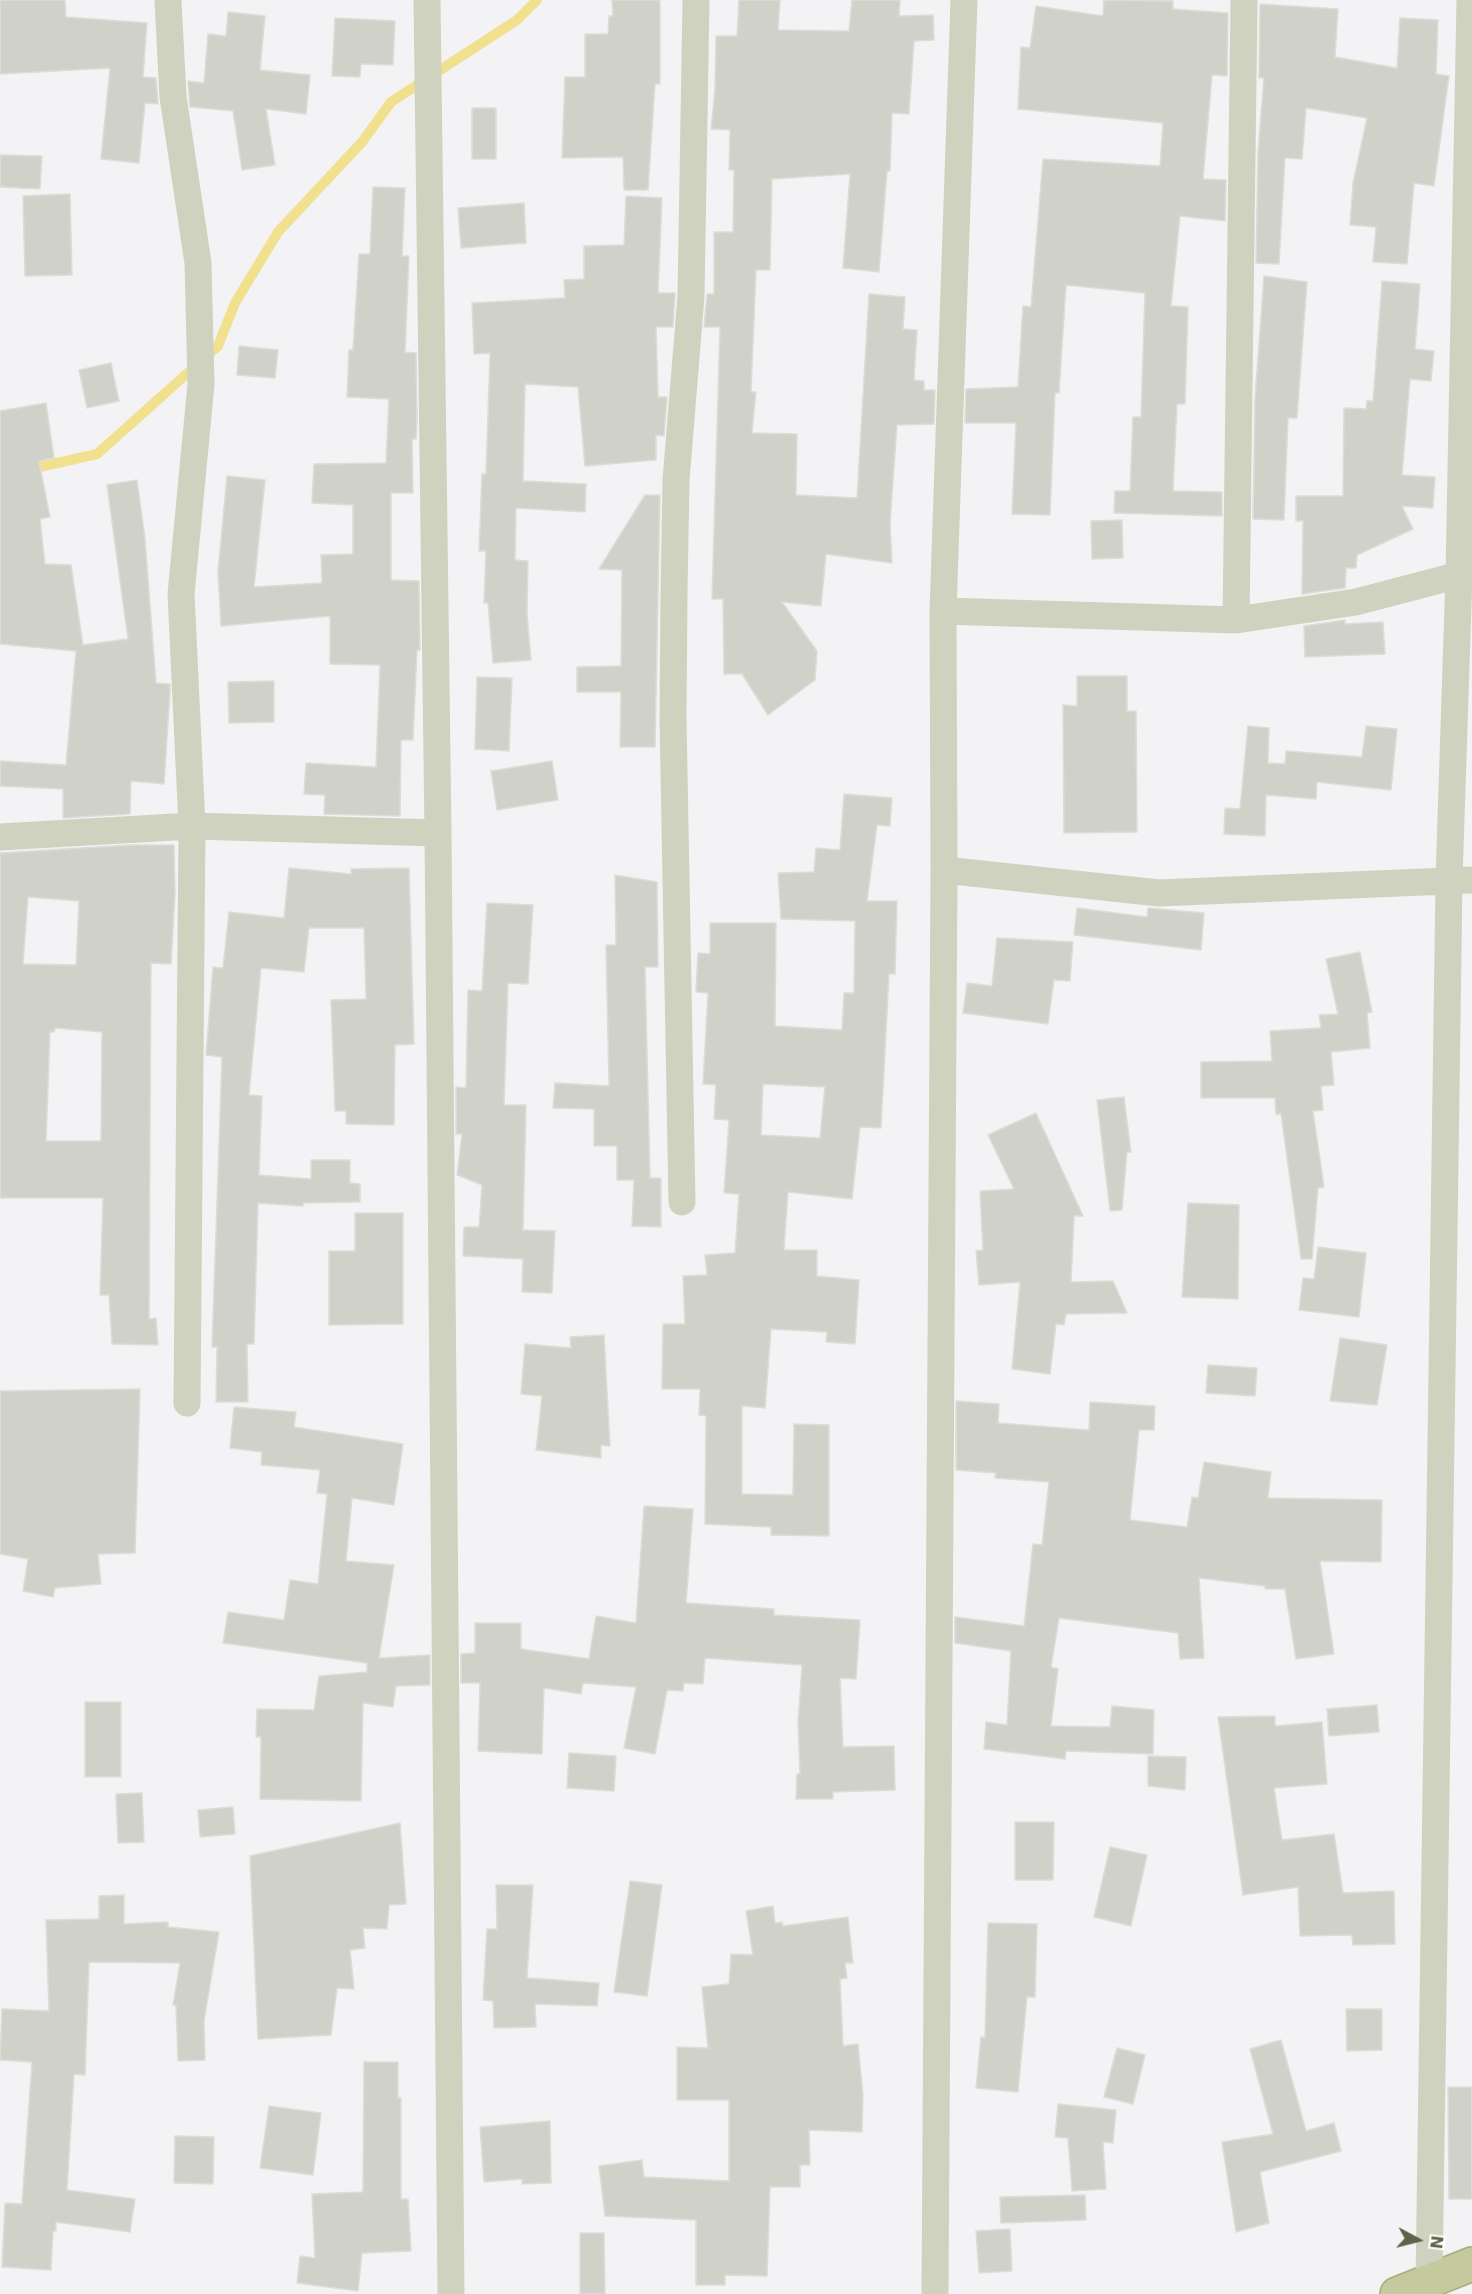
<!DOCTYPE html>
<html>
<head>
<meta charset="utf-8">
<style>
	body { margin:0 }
	#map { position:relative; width:1472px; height:2294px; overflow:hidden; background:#f3f3f5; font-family:"DejaVu Sans",sans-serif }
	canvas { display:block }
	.north { position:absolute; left:1388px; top:2210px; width:60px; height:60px; -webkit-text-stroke:4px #fff; paint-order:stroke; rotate:97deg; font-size:16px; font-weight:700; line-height:24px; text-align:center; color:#5f6149 }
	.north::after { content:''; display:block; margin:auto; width:21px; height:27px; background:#5f6149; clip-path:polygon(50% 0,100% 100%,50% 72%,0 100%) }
</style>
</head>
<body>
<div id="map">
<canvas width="1472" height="2294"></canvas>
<div class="north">N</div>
</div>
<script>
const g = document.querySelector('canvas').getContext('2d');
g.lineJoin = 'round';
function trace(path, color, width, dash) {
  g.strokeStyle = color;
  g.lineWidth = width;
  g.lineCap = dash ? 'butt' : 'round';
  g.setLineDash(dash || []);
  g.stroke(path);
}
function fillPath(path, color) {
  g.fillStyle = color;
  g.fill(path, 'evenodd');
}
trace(new Path2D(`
	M 0,476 L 97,454 L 218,346 L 235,303 L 278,232 L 362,142 L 391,102 L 517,20 L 537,0`), '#f1e08d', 10);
const building = new Path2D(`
	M 0,0 L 65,0 L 66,17 L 147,23 L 143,77 L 156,78 L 158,104 L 145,103 L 139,163 L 101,159 L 110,68 L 0,74 Z
	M 612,0 L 660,0 L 660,84 L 655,84 L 648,190 L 624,190 L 623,157 L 562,158 L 565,77 L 585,77 L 585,34 L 608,34 L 609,16 L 613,16 Z
	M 739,0 L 780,0 L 778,30 L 849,31 L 852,0 L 900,0 L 899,16 L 933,15 L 934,40 L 914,41 L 909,114 L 892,113 L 890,171 L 887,171 L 879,272 L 843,268 L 850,174 L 772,179 L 770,270 L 756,270 L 751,392 L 756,392 L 752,433 L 797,434 L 796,495 L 857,498 L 869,294 L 905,297 L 903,329 L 917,330 L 914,380 L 924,381 L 924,390 L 935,390 L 934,424 L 897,425 L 890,523 L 892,563 L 826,554 L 821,606 L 782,602 L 817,651 L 815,680 L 768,715 L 742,674 L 724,674 L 723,599 L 712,599 L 720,327 L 704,327 L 707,294 L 714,294 L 714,232 L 733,232 L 734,170 L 729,170 L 730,130 L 711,129 L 715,90 L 716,36 L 737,36 Z
	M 1104,0 L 1173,1 L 1173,9 L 1228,13 L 1227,76 L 1212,75 L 1203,179 L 1226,180 L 1225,221 L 1180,216 L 1171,306 L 1188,307 L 1185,404 L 1177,404 L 1173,491 L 1222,492 L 1222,516 L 1114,513 L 1115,491 L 1130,491 L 1133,417 L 1141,417 L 1145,293 L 1066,285 L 1059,393 L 1055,393 L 1050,515 L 1012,514 L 1016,423 L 965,423 L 966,389 L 1018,387 L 1023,306 L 1031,307 L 1043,159 L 1160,166 L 1163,123 L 1018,109 L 1021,47 L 1030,48 L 1036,6 L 1103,16 Z
	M 1260,4 L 1338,9 L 1335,57 L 1397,68 L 1400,18 L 1438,20 L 1436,74 L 1449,76 L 1434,186 L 1414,183 L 1407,264 L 1373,262 L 1376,227 L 1350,225 L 1353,183 L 1367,118 L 1306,108 L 1302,159 L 1285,158 L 1279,264 L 1256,263 L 1258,152 L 1264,78 L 1259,78 Z
	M 228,12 L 265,16 L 260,70 L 310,75 L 306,114 L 266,109 L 275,165 L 242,170 L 233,111 L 190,107 L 188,81 L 204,83 L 208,34 L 226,36 Z
	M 335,18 L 395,21 L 393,65 L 361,64 L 360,77 L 332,76 Z
	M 472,108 L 496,108 L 496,159 L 472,159 Z
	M 0,155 L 42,156 L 40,189 L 0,187 Z
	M 373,187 L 405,188 L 402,256 L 409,256 L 405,352 L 416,353 L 417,417 L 416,439 L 412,439 L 413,493 L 391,493 L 391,580 L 419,581 L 420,650 L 417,650 L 413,740 L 401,740 L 400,816 L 324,814 L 325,795 L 304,794 L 306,763 L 376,767 L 380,665 L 330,664 L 330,616 L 221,626 L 218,572 L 227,476 L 265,480 L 254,587 L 322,583 L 321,555 L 353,554 L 353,505 L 312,503 L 314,464 L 386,463 L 389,399 L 347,397 L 349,350 L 353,350 L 359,254 L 370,254 Z
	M 70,194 L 72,275 L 25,276 L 23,196 Z
	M 626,196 L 662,198 L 658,293 L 675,293 L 673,327 L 656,327 L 658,397 L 667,397 L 664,436 L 656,435 L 656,460 L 585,466 L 578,387 L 525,384 L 523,481 L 586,484 L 585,512 L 516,508 L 515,560 L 528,561 L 527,614 L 531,660 L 493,663 L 488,603 L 484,603 L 486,551 L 479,551 L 482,474 L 486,474 L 490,353 L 474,354 L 472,303 L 565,298 L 564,280 L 584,279 L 584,246 L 624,245 Z
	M 524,203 L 526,243 L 461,248 L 458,208 Z
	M 1264,276 L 1307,282 L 1297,418 L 1288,418 L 1284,520 L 1253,519 L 1255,398 Z
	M 1382,281 L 1420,284 L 1415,349 L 1434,351 L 1431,381 L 1410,379 L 1402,475 L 1435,477 L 1433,508 L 1402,506 L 1413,529 L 1357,555 L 1356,568 L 1346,568 L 1345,588 L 1302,594 L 1303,521 L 1296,521 L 1296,496 L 1343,496 L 1344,408 L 1366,409 L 1367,401 L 1373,401 Z
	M 239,346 L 278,350 L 275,378 L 237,375 Z
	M 111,363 L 119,401 L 87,408 L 79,370 Z
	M 46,403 L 54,458 L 39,461 L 50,517 L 40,519 L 45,564 L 71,565 L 83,645 L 128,639 L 107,485 L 137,480 L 145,539 L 156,683 L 170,684 L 170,692 L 164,784 L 131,781 L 130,814 L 63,818 L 63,789 L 0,786 L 0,761 L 66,765 L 76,651 L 0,644 L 0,411 Z
	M 645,495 L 660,495 L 655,747 L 620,747 L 621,692 L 577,692 L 577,667 L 621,666 L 622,570 L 599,569 Z
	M 1122,520 L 1123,558 L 1092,559 L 1091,521 Z
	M 1345,620 L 1345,624 L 1383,622 L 1385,654 L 1305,657 L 1304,626 Z
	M 1077,676 L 1127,676 L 1127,711 L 1136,711 L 1137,832 L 1064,833 L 1063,705 L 1077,706 Z
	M 477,677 L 512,678 L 509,751 L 475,749 Z
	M 274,681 L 274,722 L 229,723 L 228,682 Z
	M 1248,726 L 1269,728 L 1268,763 L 1285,764 L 1286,751 L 1362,757 L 1366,726 L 1397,729 L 1391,790 L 1317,782 L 1316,799 L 1266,795 L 1265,836 L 1224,834 L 1225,808 L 1240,809 Z
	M 552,761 L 558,800 L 497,810 L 491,771 Z
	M 844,794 L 892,798 L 890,826 L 877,825 L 867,901 L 897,901 L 895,974 L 889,974 L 881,1128 L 860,1127 L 852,1199 L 788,1192 L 784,1250 L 817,1250 L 817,1276 L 859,1280 L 855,1344 L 826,1342 L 827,1332 L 771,1329 L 765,1408 L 742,1406 L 742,1494 L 793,1495 L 794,1424 L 829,1425 L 829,1536 L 771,1535 L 771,1527 L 705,1524 L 706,1416 L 699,1415 L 700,1389 L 662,1389 L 663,1324 L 685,1324 L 683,1276 L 707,1275 L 705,1255 L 735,1253 L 739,1194 L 724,1193 L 729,1120 L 714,1119 L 716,1085 L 703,1084 L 708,993 L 696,992 L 698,953 L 710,954 L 710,923 L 776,923 L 775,1026 L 842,1030 L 844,993 L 854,993 L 855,921 L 781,919 L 778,873 L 814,872 L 816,848 L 840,850 ZM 763,1084 L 825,1087 L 820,1138 L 761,1135 Z
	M 130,845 L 174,845 L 175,894 L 171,964 L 151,963 L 149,1319 L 156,1318 L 158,1345 L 112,1344 L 109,1295 L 100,1295 L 103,1198 L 0,1198 L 0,853 ZM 28,897 L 79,901 L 76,965 L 23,964 ZM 55,1028 L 102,1032 L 101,1141 L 46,1141 L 50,1032 L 54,1032 Z
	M 289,868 L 351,874 L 351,869 L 409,868 L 414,1044 L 395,1045 L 394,1125 L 346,1124 L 346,1111 L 335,1111 L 331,1000 L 366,999 L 364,928 L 309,928 L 304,972 L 261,968 L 249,1095 L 262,1096 L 259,1175 L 311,1179 L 311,1160 L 350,1160 L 350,1183 L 360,1184 L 360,1202 L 303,1203 L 303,1206 L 258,1203 L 254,1344 L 247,1344 L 248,1402 L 216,1402 L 217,1347 L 212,1347 L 222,1057 L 206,1055 L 213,967 L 223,968 L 229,912 L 284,918 Z
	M 615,875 L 657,882 L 658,967 L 645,967 L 650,1178 L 661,1178 L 661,1227 L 632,1226 L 634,1180 L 617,1180 L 617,1146 L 594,1146 L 594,1109 L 553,1108 L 555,1083 L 609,1086 L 606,945 L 616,945 Z
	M 487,903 L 533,905 L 528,984 L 508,983 L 504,1105 L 526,1105 L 523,1230 L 555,1231 L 552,1293 L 522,1292 L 523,1259 L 463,1256 L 464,1227 L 479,1227 L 482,1185 L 457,1175 L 462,1134 L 456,1134 L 456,1087 L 466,1088 L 468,990 L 482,991 Z
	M 1077,908 L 1147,917 L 1148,908 L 1204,913 L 1201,950 L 1074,935 Z
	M 997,938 L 1073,942 L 1070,981 L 1054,980 L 1048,1024 L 963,1013 L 967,983 L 992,986 Z
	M 1360,952 L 1372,1012 L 1367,1013 L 1370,1048 L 1331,1052 L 1334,1085 L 1321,1086 L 1323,1110 L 1313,1111 L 1324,1187 L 1318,1188 L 1312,1259 L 1301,1259 L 1281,1114 L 1276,1114 L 1275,1098 L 1201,1098 L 1201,1062 L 1272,1061 L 1270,1031 L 1321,1028 L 1319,1015 L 1338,1014 L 1326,959 Z
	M 1124,1097 L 1131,1152 L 1127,1152 L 1122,1210 L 1110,1211 L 1097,1100 Z
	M 1036,1113 L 1083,1216 L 1074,1216 L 1071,1282 L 1113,1281 L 1127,1313 L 1066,1314 L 1064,1325 L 1056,1324 L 1050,1374 L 1012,1369 L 1020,1282 L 979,1285 L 976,1251 L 983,1250 L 980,1191 L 1014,1189 L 988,1135 Z
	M 1188,1203 L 1239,1205 L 1238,1299 L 1182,1297 Z
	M 355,1213 L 403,1213 L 403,1324 L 329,1325 L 329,1251 L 355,1251 Z
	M 1318,1247 L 1366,1253 L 1359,1317 L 1299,1310 L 1303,1278 L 1314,1279 Z
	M 604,1335 L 610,1446 L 601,1445 L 601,1458 L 536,1450 L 542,1396 L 521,1394 L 525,1344 L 571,1348 L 570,1337 Z
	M 1340,1338 L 1387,1345 L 1377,1405 L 1330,1401 Z
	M 1208,1365 L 1257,1368 L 1255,1396 L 1206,1393 Z
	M 140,1389 L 135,1553 L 98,1554 L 101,1584 L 55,1588 L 53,1597 L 23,1591 L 28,1559 L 0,1554 L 0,1391 Z
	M 956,1401 L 999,1404 L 998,1423 L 1089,1430 L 1090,1402 L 1155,1406 L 1154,1430 L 1139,1430 L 1130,1520 L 1187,1527 L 1192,1497 L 1198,1498 L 1204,1462 L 1271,1472 L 1268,1498 L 1382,1500 L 1381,1562 L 1320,1561 L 1334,1654 L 1296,1659 L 1285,1589 L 1265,1589 L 1265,1586 L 1199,1578 L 1204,1658 L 1180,1659 L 1178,1633 L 1059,1618 L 1051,1667 L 1058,1669 L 1051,1726 L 1110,1727 L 1112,1706 L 1154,1710 L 1153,1754 L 1066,1751 L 1065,1759 L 984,1749 L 986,1722 L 1007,1725 L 1011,1651 L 955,1643 L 955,1617 L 1024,1626 L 1033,1544 L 1042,1545 L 1049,1482 L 995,1478 L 996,1473 L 956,1470 Z
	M 234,1407 L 296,1412 L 294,1427 L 403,1444 L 394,1505 L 352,1498 L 346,1561 L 394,1565 L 379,1658 L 430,1655 L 430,1685 L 396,1686 L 393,1707 L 363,1703 L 361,1801 L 260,1799 L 261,1737 L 256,1737 L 257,1709 L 314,1710 L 319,1676 L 367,1672 L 367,1663 L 223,1643 L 228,1612 L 284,1620 L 290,1580 L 318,1584 L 327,1494 L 317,1493 L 320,1470 L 261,1465 L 262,1452 L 230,1448 Z
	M 644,1506 L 693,1509 L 686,1603 L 774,1609 L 774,1615 L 860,1620 L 856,1679 L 840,1678 L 843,1747 L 894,1746 L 895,1790 L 833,1792 L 833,1799 L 796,1799 L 797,1774 L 800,1774 L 798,1722 L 802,1665 L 705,1658 L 703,1684 L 684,1683 L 683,1691 L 667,1690 L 655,1754 L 624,1748 L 636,1687 L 583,1683 L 581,1694 L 544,1688 L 542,1754 L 478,1751 L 480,1683 L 461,1683 L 461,1654 L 475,1653 L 475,1623 L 521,1623 L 521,1649 L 589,1659 L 596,1616 L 636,1623 Z
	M 85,1702 L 121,1702 L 121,1777 L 85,1777 Z
	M 1377,1705 L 1379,1732 L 1329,1736 L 1327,1709 Z
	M 1275,1716 L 1275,1726 L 1322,1722 L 1327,1784 L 1274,1788 L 1282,1840 L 1334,1834 L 1343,1893 L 1394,1891 L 1395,1944 L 1353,1945 L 1352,1935 L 1300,1936 L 1298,1887 L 1243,1895 L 1218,1717 Z
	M 569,1753 L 616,1756 L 614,1791 L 567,1788 Z
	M 1148,1756 L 1186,1757 L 1185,1790 L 1148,1786 Z
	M 142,1793 L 144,1842 L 118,1843 L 116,1794 Z
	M 233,1807 L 235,1834 L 200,1837 L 198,1810 Z
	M 1015,1822 L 1054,1822 L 1053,1880 L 1015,1880 Z
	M 400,1823 L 406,1904 L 389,1905 L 387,1929 L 363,1928 L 365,1948 L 350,1950 L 354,1989 L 337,1988 L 331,2035 L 258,2039 L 250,1856 Z
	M 1110,1847 L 1147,1855 L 1131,1926 L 1094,1917 Z
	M 630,1881 L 662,1885 L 647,1996 L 614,1992 Z
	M 496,1885 L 533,1885 L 527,1978 L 599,1983 L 597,2006 L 535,2004 L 536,2027 L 494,2028 L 493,2001 L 483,2000 L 487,1929 L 497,1929 Z
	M 124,1895 L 124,1924 L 168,1922 L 168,1927 L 219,1932 L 204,2021 L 205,2060 L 178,2061 L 176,2005 L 173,2005 L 180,1963 L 89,1962 L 85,2075 L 74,2074 L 67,2190 L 135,2199 L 130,2232 L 56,2222 L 56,2231 L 53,2231 L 51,2270 L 2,2267 L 5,2203 L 22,2204 L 32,2062 L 0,2060 L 2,2009 L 49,2011 L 46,1920 L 99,1919 L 99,1896 Z
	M 773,1906 L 775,1923 L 782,1922 L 783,1926 L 848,1917 L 853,1963 L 845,1963 L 847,1978 L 840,1979 L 843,2046 L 858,2044 L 863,2096 L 862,2132 L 809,2130 L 810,2165 L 800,2165 L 800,2187 L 770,2187 L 767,2276 L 725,2275 L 725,2285 L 696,2285 L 696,2220 L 605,2216 L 599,2166 L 642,2160 L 644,2177 L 729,2181 L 729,2100 L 677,2100 L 677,2047 L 708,2048 L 702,1987 L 729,1984 L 731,1954 L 753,1955 L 746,1911 Z
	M 988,1923 L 1037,1924 L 1035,1997 L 1027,1997 L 1018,2092 L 976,2088 L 981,2037 L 985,2038 Z
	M 1346,2009 L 1382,2009 L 1382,2050 L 1347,2051 Z
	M 1281,2040 L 1306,2131 L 1334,2123 L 1341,2151 L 1260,2172 L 1269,2223 L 1236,2232 L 1222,2142 L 1273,2134 L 1250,2049 Z
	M 1117,2048 L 1145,2055 L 1133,2104 L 1104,2097 Z
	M 364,2062 L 398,2062 L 398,2098 L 401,2098 L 401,2199 L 408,2199 L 411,2251 L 362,2253 L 358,2291 L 297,2283 L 300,2256 L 315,2258 L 312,2194 L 363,2192 Z
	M 1448,2087 L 1472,2087 L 1472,2199 L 1449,2199 Z
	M 1058,2104 L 1116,2110 L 1113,2143 L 1103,2142 L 1106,2189 L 1072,2191 L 1068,2138 L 1055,2137 Z
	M 269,2106 L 321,2113 L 313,2175 L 260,2168 Z
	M 550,2121 L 551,2183 L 522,2184 L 522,2179 L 484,2182 L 480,2127 Z
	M 175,2136 L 214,2137 L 213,2184 L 174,2183 Z
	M 1085,2195 L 1086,2220 L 1001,2223 L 1000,2197 Z
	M 1010,2229 L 1012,2271 L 979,2273 L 976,2231 Z
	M 580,2233 L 604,2233 L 605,2294 L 580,2294 Z`);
fillPath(building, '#d0d2ca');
trace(building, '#dbded7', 1.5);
const trunk = new Path2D(`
	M 1397,2294 L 1472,2264`);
trace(trunk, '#a6ae74', 36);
trace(new Path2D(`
	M 168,0 L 173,97 L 198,263 L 201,384 L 181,594 L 192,826 L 187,1403
	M 427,0 L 438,833 L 451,2294
	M 943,611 L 1236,620 L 1356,602 L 1459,575 L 1472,566
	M 1236,620 L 1244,0
	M 0,837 L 192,826 L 438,833 L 438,849
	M 944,870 L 1159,893 L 1472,880
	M 682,1202 L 673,718 L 674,593 L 676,480 L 691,296 L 696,0
	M 1429,2282 L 1449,880 L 1459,575 L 1470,0
	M 935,2294 L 944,870 L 943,611 L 964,0`), '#d0d2c0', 27);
trace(trunk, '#c4ca9e', 33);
</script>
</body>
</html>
